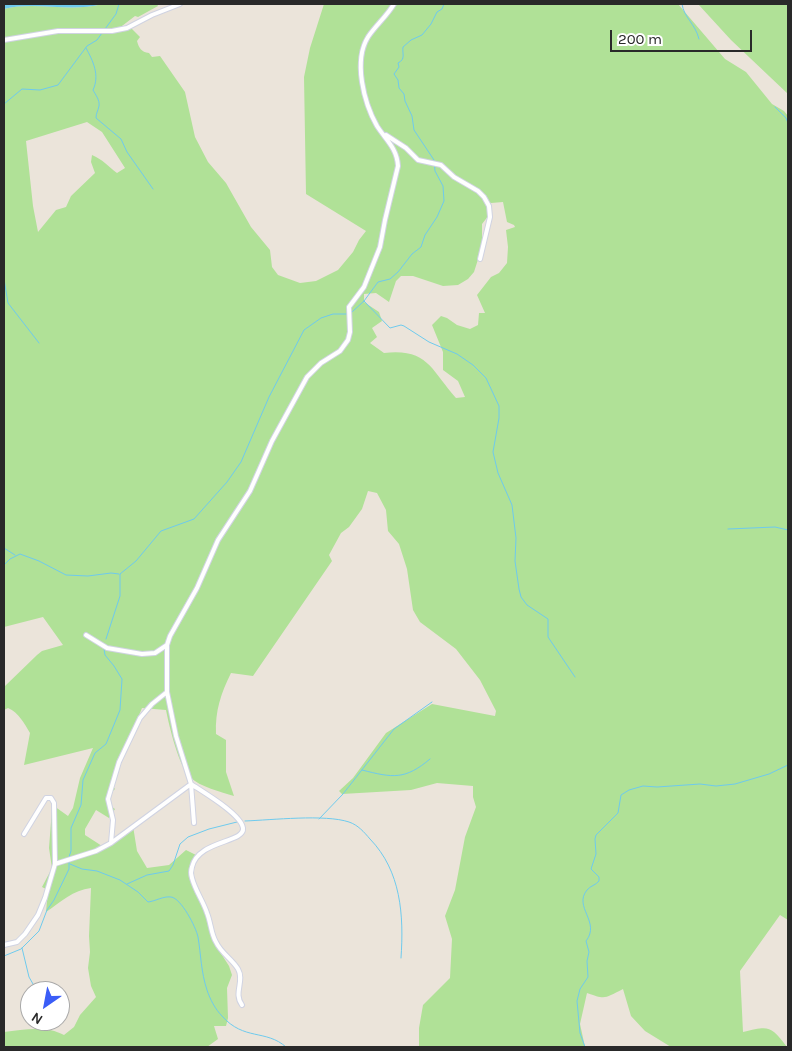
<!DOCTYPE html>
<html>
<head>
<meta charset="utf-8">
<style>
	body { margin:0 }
	#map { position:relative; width:792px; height:1051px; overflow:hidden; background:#ebe4da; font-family:Karla,sans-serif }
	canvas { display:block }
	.frame { position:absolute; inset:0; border:5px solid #292929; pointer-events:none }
	.north { position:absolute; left:20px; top:981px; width:50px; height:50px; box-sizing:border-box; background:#fff; border:1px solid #a9a9a9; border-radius:50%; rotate:213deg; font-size:14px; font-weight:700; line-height:20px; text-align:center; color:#292929 }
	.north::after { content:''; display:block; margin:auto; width:18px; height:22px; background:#3b5df7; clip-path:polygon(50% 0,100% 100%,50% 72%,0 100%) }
	.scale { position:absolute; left:610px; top:30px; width:142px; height:22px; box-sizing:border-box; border:2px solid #292929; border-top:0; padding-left:6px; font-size:15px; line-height:18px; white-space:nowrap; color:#292929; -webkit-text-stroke:4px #fff; paint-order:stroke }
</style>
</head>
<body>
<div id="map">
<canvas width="792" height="1051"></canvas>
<div class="frame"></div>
<div class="north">N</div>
<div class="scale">200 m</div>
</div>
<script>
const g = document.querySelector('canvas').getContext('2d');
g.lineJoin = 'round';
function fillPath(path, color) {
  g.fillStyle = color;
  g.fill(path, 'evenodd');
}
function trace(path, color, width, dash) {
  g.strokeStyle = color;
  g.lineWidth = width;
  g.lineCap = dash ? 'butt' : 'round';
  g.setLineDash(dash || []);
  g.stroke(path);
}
fillPath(new Path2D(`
	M 102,4 L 157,4 L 158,6 L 138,17 L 135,16 L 122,26 L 132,29 L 140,37 L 137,41 C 139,48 141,52 149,53 L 152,57 L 160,56 L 185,92 L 195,137 L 208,162 L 226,183 L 251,227 L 270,250 L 272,267 L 278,275 L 300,283 L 316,281 L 338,270 L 353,252 L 359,240 L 366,231 L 306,194 L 304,77 L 310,48 L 324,4 L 678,4 L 725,59 L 746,72 L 772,104 L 784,111 L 788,116 L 788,920 L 780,915 L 740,971 L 743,1032 C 769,1026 770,1025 787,1047 L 671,1047 L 645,1031 L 631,1016 L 623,989 C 605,998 606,1000 587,993 L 580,1024 L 585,1047 L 419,1047 L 419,1028 L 423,1005 L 450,978 L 452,939 L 445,916 L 455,890 L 465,837 L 476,807 L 473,797 L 473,786 L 437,783 L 411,790 L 342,794 L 339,791 L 353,778 L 386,733 L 432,704 L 495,716 L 496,711 L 480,680 L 456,649 L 420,622 L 413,610 L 407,569 L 399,544 L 388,531 L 386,510 L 377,493 L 368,491 L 362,509 L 349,527 L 341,533 L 329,555 L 332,561 L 253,676 L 231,673 C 221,693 215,711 216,734 L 226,740 L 226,772 L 234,796 C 221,792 200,787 190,777 C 179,767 169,726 166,710 L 142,708 L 111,783 L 115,789 L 108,796 L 108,804 L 115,809 L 109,818 L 96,810 L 85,829 L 85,835 L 102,846 L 111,843 L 133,826 L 137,851 L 147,868 L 169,865 L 186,850 L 196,855 L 191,864 L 189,877 L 202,904 L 213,941 L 229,966 L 232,975 L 227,988 L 228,1018 L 226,1026 L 214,1026 L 218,1039 L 207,1047 L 4,1047 L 4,1032 C 23,1030 46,1025 64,1035 L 74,1027 L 80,1015 L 96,997 L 91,986 L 88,968 L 90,952 L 89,936 L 91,888 C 73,890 61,902 46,912 L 48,890 L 42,887 L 52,868 L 49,848 L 52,809 L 54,806 L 68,816 L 73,808 L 80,778 L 93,748 L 24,765 L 30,733 C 24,723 19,713 8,708 L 4,710 L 4,687 L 37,655 L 42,651 L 63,645 L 43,617 L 4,627 L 4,9 C 36,1 70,13 102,4 ZM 87,122 L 102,132 L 125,168 L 117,173 C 109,167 102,159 92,155 L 91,162 L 95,173 L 71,196 L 66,207 L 56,210 L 38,232 L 33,206 L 26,141 ZM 503,202 L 507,222 L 514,225 L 515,227 L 506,230 L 508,247 L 507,263 L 499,273 L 491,277 L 477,295 L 485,313 L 479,313 L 478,325 L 470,329 L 457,325 L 447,318 L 441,316 L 432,325 L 443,352 L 443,370 L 458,381 L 465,397 L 456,398 C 431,370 428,348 384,353 L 370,343 L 377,337 L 372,328 L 382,321 L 379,312 L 364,302 L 364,294 L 376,293 L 389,302 L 396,281 L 401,276 L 413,276 L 443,286 L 458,285 L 468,279 L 474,272 L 482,247 L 482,224 L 489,215 L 491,203 Z
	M 698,4 L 788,4 L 788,94 L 731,40 Z`), '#b0e197');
fillPath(new Path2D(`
	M 4,4 L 102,4 C 70,13 36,1 4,9 Z`), '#6ecaed');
trace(new Path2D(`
	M 682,4 C 684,18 695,23 699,39
	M 105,29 L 116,14 L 119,4
	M 86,48 C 93,61 100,75 93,90 C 95,94 100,100 99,106 C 98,111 96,113 96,118 L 121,139 L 127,152 L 153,189
	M 4,104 L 22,89 L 40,90 L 58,85 L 87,46 L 97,40 L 102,33
	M 775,107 L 786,118 L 788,123
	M 4,279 L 8,303 L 39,343
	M 364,301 L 390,328 L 401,325 L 404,326 L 429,342 L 457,354 L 473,365 L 486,378 L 499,406 L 499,418 L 493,452 L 498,473 L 512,505 L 516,538 L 515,561 L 519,589 L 521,597 L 527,605 L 548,619 L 548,637 L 575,677
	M 352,312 L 364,301 L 378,282 L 390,279 L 398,272 L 412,254 L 421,247 L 425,235 L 437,217 L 444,201 L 443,186 L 435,171 L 434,160 L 414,130 L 412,116 L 405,101 L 404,94 L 399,88 L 398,80 L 394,74 L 399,67 L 398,63 C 406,59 402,54 403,47 L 411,40 L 422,35 L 431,24 L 437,12 L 442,9 L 444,4
	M 728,529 L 775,527 L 788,530
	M 4,548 L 15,555
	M 4,565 L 10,559 L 20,554 L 39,561 L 66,575 L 88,576 L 111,573 L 119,574
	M 106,639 L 120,596 L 120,574 L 136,561 L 161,531 L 194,519 L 227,482 L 241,462 L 269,397 L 304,330 L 321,318 L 333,314 L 347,314
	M 362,770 C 393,778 405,780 430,759
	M 319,819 L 343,794 L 394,729 L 432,702
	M 245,821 C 272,820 325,814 349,822 C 358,825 364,832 370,839 C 401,871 404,915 401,958
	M 70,864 L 82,869 L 97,871 L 120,880 L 138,892 L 148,902 C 156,901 163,896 171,897 C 181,898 196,927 198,937 C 201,955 201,972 207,990 C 210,999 215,1009 222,1016 C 244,1041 266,1029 286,1047
	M 127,884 L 147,875 L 169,871 L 173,865 L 180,844 L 188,837 L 209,829 L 237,822
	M 22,948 L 29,977 L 37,991
	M 4,956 L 21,949 L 39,931 L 47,910 L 54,900 L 69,869 L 69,857 L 71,851 L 71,828 L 81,805 L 83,780 L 95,753 L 106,744 L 120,710 L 122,679 L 114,666 L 105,655 L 104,649
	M 585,1047 L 580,1033 L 577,1001 L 580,989 L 588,977 L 587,961 L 589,952 L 586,941 C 601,922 573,907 587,890 C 590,886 596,885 599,881 L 599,877 L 591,869 L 596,854 L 595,839 L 596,835 L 618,813 L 621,795 L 629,790 L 643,786 L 657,787 L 700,784 L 716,786 L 735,784 L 769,774 L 788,765`), '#6ecaed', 1);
const minor = new Path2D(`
	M 4,40 L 58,31 L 112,31 L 127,28 L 152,15 L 180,4
	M 386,135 L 406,148 L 418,160 L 441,165 L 454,177 L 478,191 L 484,197 L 489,206 L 490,217 L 480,259
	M 86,635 L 107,648 L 142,654 L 155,653 L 167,645
	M 194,823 L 191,784 L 176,736 L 167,692 L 167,645 L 170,636 L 197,588 L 218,540 L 250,491 L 272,441 L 307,377 L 321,363 L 340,351 L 348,340 L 350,332 L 349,307 L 364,287 L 380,247 L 385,220 L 398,166 C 397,148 386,140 377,126 C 364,103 353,61 368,37 C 376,25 387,16 394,4
	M 111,843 L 113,820 L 108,799 L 119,762 L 140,718 L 152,704 L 167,692
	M 55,864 L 96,851 L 111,843 L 191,784 C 203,792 241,814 243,828 C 245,843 198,840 192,867 C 191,870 191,875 192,878 C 195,890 203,901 207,913 C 211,923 211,934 216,942 C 221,953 232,959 238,969 C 245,981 233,993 242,1005
	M 4,945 L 17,942 L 25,934 L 38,915 L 45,898 L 55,864 L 54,803 L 51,798 L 46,798 L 24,834`);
trace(minor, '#d0d3e2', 6);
trace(minor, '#fff', 4);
</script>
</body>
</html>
